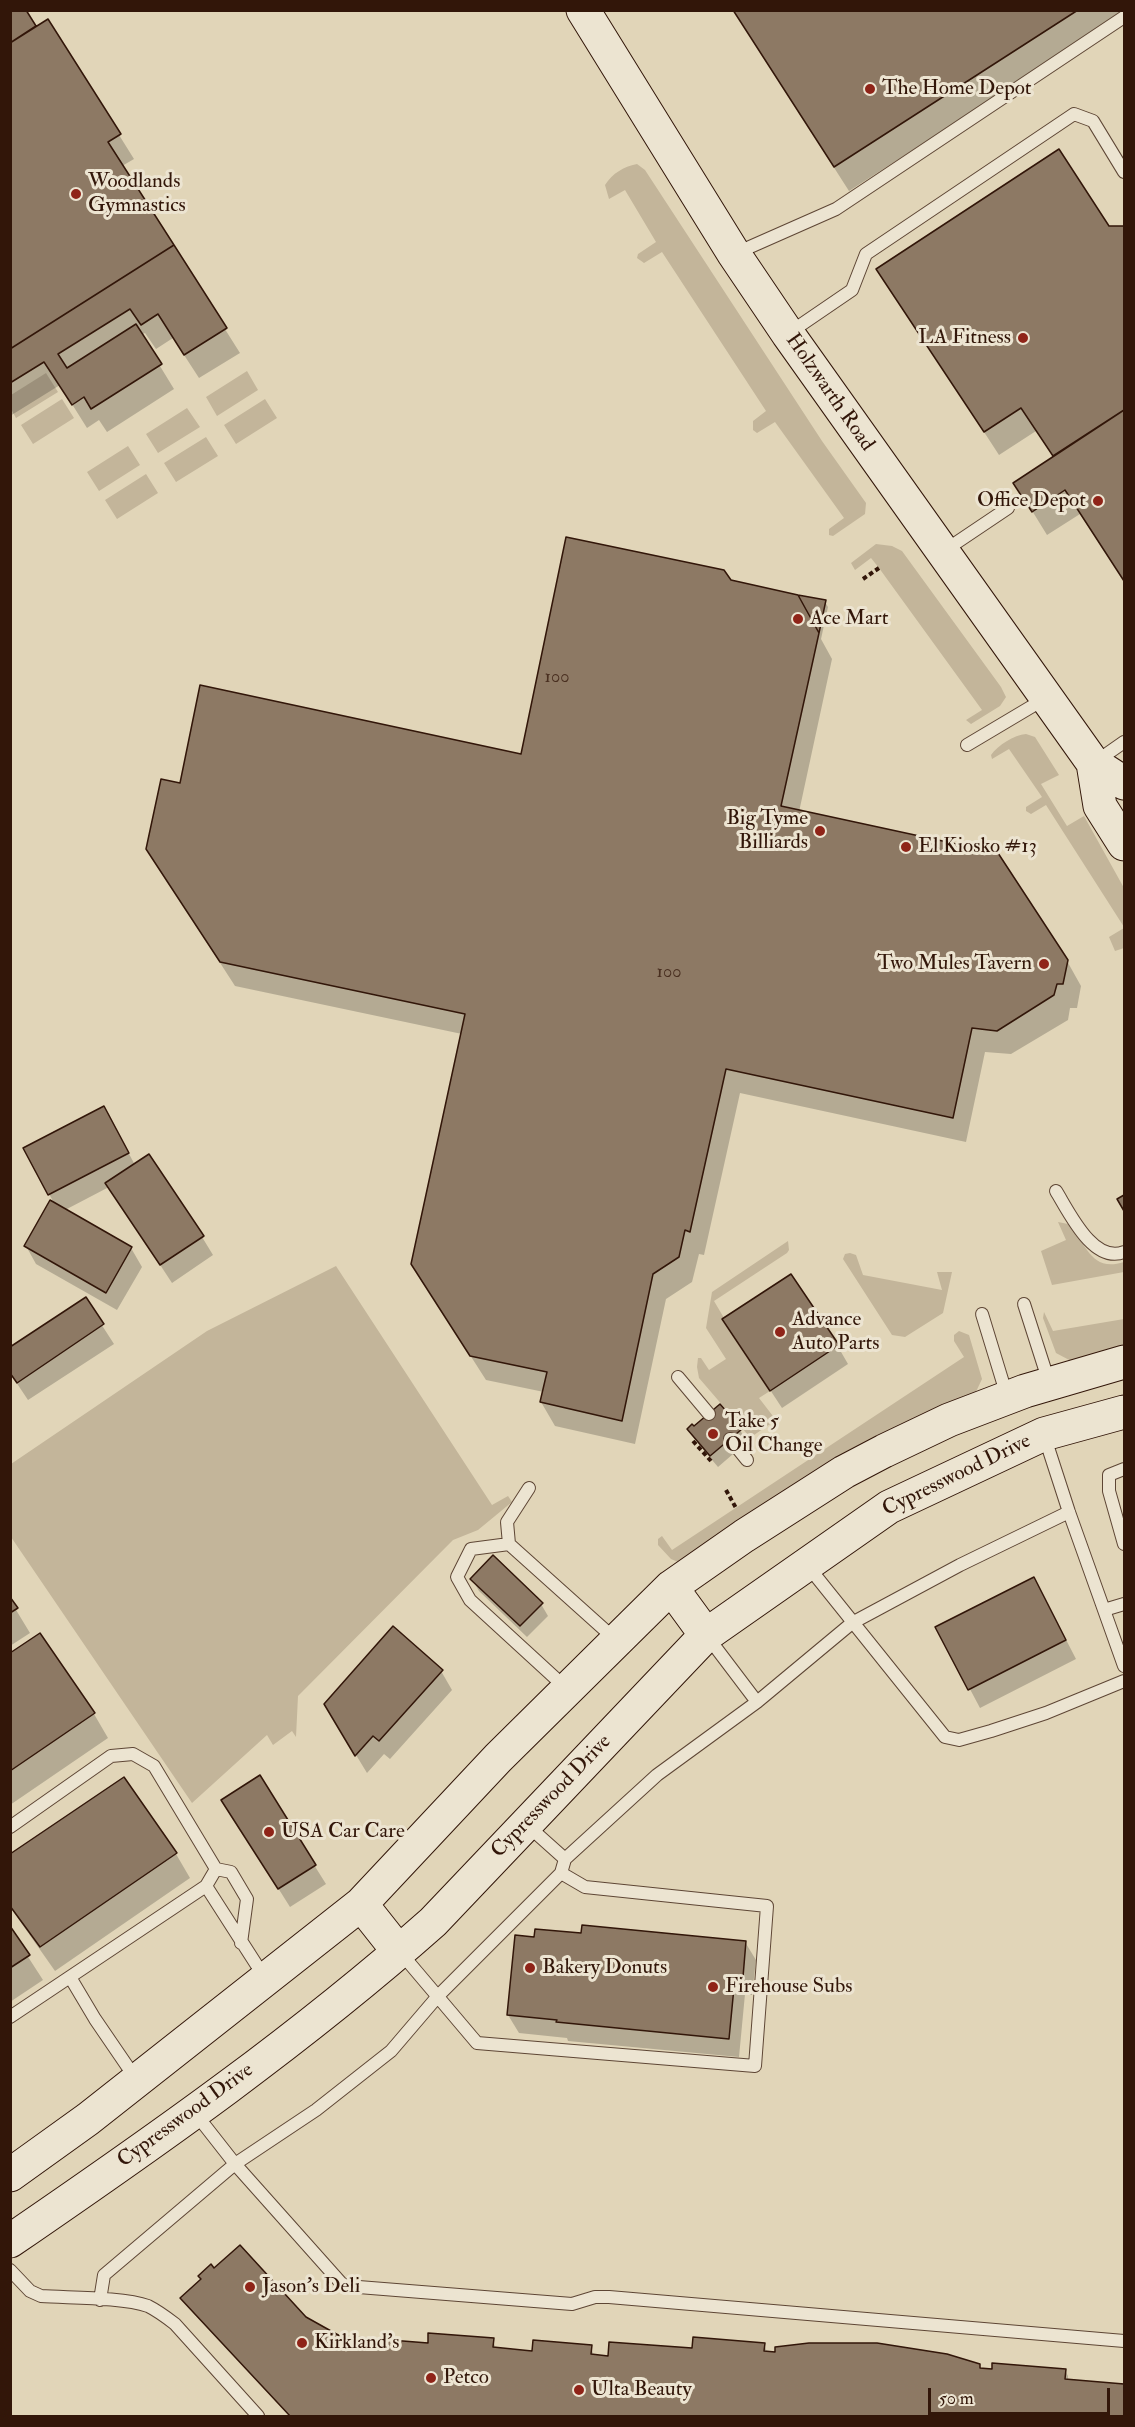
<!DOCTYPE html>
<html>
<head>
<meta charset="utf-8">
<style>
	body { margin:0 }
	#map { position:relative; width:1135px; height:2427px; overflow:hidden; background:#e1d5b8; font-family:"IM FELL Double Pica",serif }
	canvas { display:block }
	.frame { position:absolute; inset:0; border:12px solid #321609; pointer-events:none }
	.scale { position:absolute; left:928px; top:2388px; width:182px; height:27px; box-sizing:border-box; border:3px solid #321609; border-top:0; padding-left:8px; font-size:18px; line-height:21px; white-space:nowrap; color:#321609; -webkit-text-stroke:4px #ece4d1; paint-order:stroke }
</style>
</head>
<body>
<div id="map">
<canvas width="1135" height="2427"></canvas>
<div class="frame"></div>
<div class="scale">50 m</div>
</div>
<script>
const g = document.querySelector('canvas').getContext('2d');
g.lineJoin = 'round';
function fillPath(path, color) {
  g.fillStyle = color;
  g.fill(path, 'evenodd');
}
function trace(path, color, width, dash) {
  g.strokeStyle = color;
  g.lineWidth = width;
  g.lineCap = dash ? 'butt' : 'round';
  g.setLineDash(dash || []);
  g.stroke(path);
}
function drawText(font, color, halo, rows, align = 'center') {
  g.font = font + ' "IM FELL Double Pica",serif';
  g.lineWidth = 6;
  g.setLineDash([]);
  g.textBaseline = 'middle';
  g.strokeStyle = halo;
  g.fillStyle = color;
  for (const [text, x, y, turn = 0] of rows) {
    g.save();
    g.translate(x, y);
    g.rotate((+turn || 0) * Math.PI / 180);
    g.textAlign = isNaN(turn) ? turn : align;
    if (halo) g.strokeText(text, 0, 0);
    g.fillText(text, 0, 0);
    g.restore();
  }
}
fillPath(new Path2D(`
	M 637,164 L 645,170 L 822,441 L 866,503 L 865,514 L 833,536 L 829,535 L 829,529 L 844,518 L 775,422 L 757,433 L 753,430 L 753,421 L 766,411 L 662,252 L 644,263 L 637,258 L 638,254 L 656,242 L 625,190 L 609,199 L 605,185 C 613,173 623,167 637,164 Z
	M 247,371 L 258,390 L 217,416 L 206,397 Z
	M 46,373 L 58,392 L 16,418 L 11,409 L 11,395 Z
	M 62,399 L 74,418 L 33,444 L 21,425 Z
	M 265,399 L 277,418 L 236,444 L 224,425 Z
	M 187,408 L 200,427 L 158,453 L 146,434 Z
	M 206,437 L 218,456 L 176,482 L 164,463 Z
	M 128,446 L 140,465 L 99,491 L 87,472 Z
	M 146,474 L 158,493 L 117,519 L 105,500 Z
	M 876,544 L 892,546 L 902,551 L 1001,687 L 1006,697 L 1000,706 L 971,724 L 966,720 L 982,710 L 879,568 L 871,558 L 855,570 L 851,563 Z
	M 1026,734 L 1035,737 L 1059,775 L 1041,784 L 1067,826 L 1084,816 L 1124,888 L 1124,927 L 1046,805 L 1031,814 L 1026,811 L 1026,807 L 1042,797 L 1009,749 L 992,759 L 991,755 C 998,745 1014,735 1026,734 Z
	M 1124,928 L 1124,948 L 1115,951 L 1109,937 Z
	M 1058,1222 L 1068,1224 C 1087,1243 1090,1273 1124,1262 L 1124,1272 L 1052,1285 L 1041,1251 L 1066,1240 Z
	M 788,1241 L 789,1250 L 787,1253 L 714,1301 L 724,1318 L 722,1320 L 770,1391 L 759,1398 L 776,1420 L 754,1435 L 748,1435 L 699,1378 L 697,1367 L 698,1358 L 701,1358 L 709,1370 L 726,1359 L 706,1328 L 712,1292 Z
	M 850,1253 L 856,1255 L 863,1275 L 942,1290 L 937,1272 L 952,1272 L 943,1313 L 905,1337 L 892,1335 L 843,1259 L 845,1254 Z
	M 336,1266 L 492,1505 L 508,1496 L 512,1502 L 478,1530 L 453,1540 L 298,1696 L 296,1737 L 292,1731 L 273,1745 L 267,1735 L 192,1803 L 11,1537 L 11,1464 L 207,1331 Z
	M 1044,1312 L 1053,1331 L 1124,1319 L 1124,1349 L 1073,1362 L 1056,1353 L 1043,1318 Z
	M 959,1331 L 969,1335 L 982,1379 L 974,1396 L 678,1562 L 671,1559 L 658,1545 L 658,1539 L 662,1536 L 672,1550 L 964,1357 L 954,1341 L 954,1335 Z`), '#c3b59a');
fillPath(new Path2D(`
	M 10,10 L 24,10 L 36,29 L 48,21 L 134,159 L 122,166 L 240,353 L 199,378 L 173,338 L 156,349 L 145,333 L 141,335 L 174,389 L 107,432 L 99,420 L 87,428 L 60,385 L 10,416 Z
	M 733,10 L 1124,10 L 1124,14 L 849,191 Z
	M 1108,227 L 1124,229 L 1124,581 L 1080,514 L 1047,535 L 1015,483 L 1054,458 L 1036,431 L 999,455 L 878,269 Z
	M 730,581 L 825,602 L 828,607 L 821,639 L 832,659 L 799,812 L 1067,961 L 1081,986 L 1077,1008 L 1070,1008 L 1068,1020 L 1011,1054 L 985,1052 L 966,1142 L 740,1093 L 704,1255 L 699,1254 L 692,1282 L 666,1299 L 635,1444 L 555,1426 L 541,1402 L 544,1392 L 486,1380 L 427,1288 L 462,1034 L 235,986 L 162,873 L 181,784 L 522,756 Z
	M 114,1126 L 135,1165 L 202,1237 L 213,1255 L 172,1283 L 109,1187 L 65,1210 L 131,1248 L 142,1267 L 117,1310 L 36,1264 L 26,1246 L 55,1205 L 25,1149 Z
	M 85,1299 L 114,1344 L 28,1400 L 10,1373 Z
	M 724,1320 L 837,1345 L 848,1364 L 782,1408 Z
	M 689,1429 L 740,1430 L 747,1442 L 718,1467 L 696,1441 Z
	M 472,1579 L 541,1604 L 548,1616 L 527,1637 L 479,1591 Z
	M 1044,1597 L 1076,1659 L 980,1708 L 937,1627 Z
	M 10,1600 L 30,1633 L 10,1646 Z
	M 10,1655 L 94,1714 L 108,1738 L 10,1805 Z
	M 441,1671 L 452,1690 L 390,1759 L 384,1754 L 367,1773 L 336,1722 Z
	M 259,1777 L 326,1884 L 290,1907 L 234,1818 Z
	M 124,1779 L 176,1854 L 190,1878 L 55,1971 L 10,1907 L 10,1856 Z
	M 10,1929 L 43,1980 L 10,2002 Z
	M 536,1939 L 745,1942 L 756,1960 L 752,1995 L 745,1994 L 739,2057 L 568,2041 L 567,2038 L 519,2033 L 508,2015 Z
	M 185,2304 L 305,2318 L 340,2337 L 429,2345 L 493,2340 L 496,2349 L 533,2352 L 591,2347 L 594,2356 L 609,2358 L 764,2344 L 767,2352 L 979,2365 L 982,2370 L 1065,2370 L 1068,2376 L 1068,2381 L 1124,2385 L 1124,2416 L 290,2416 Z`), '#0003');
const building = new Path2D(`
	M 10,10 L 26,10 L 36,26 L 10,43 Z
	M 733,10 L 1078,10 L 834,167 Z
	M 48,19 L 121,134 L 108,142 L 174,245 L 10,349 L 10,43 Z
	M 1059,149 L 1109,226 L 1124,226 L 1124,410 L 1053,456 L 1021,408 L 984,432 L 876,269 Z
	M 174,245 L 227,328 L 184,355 L 158,314 L 141,325 L 130,309 L 58,354 L 67,368 L 136,324 L 162,364 L 91,409 L 84,397 L 72,405 L 44,362 L 10,383 L 10,349 Z
	M 1124,410 L 1124,581 L 1065,490 L 1032,512 L 1013,483 Z
	M 566,537 L 724,570 L 731,580 L 798,595 L 819,633 L 781,806 L 998,853 L 1068,960 L 1063,984 L 1057,984 L 1054,995 L 997,1031 L 972,1028 L 953,1118 L 726,1069 L 690,1232 L 685,1230 L 679,1257 L 653,1274 L 622,1421 L 540,1402 L 547,1372 L 470,1356 L 411,1264 L 465,1014 L 220,962 L 146,849 L 161,779 L 180,783 L 200,685 L 521,754 Z
	M 798,595 L 826,600 L 819,633 Z
	M 104,1106 L 129,1153 L 48,1195 L 23,1148 Z
	M 149,1154 L 204,1236 L 160,1265 L 105,1183 Z
	M 1124,1195 L 1124,1211 L 1117,1199 Z
	M 50,1200 L 132,1247 L 106,1293 L 24,1246 Z
	M 791,1274 L 839,1345 L 770,1391 L 722,1319 Z
	M 86,1297 L 104,1324 L 17,1383 L 10,1373 L 10,1347 Z
	M 720,1404 L 742,1429 L 710,1456 L 687,1429 L 692,1424 L 694,1426 Z
	M 493,1555 L 543,1603 L 520,1626 L 470,1579 Z
	M 1034,1577 L 1066,1640 L 968,1690 L 935,1627 Z
	M 10,1597 L 18,1608 L 10,1613 Z
	M 393,1626 L 443,1670 L 379,1741 L 373,1736 L 355,1756 L 324,1704 Z
	M 40,1633 L 95,1713 L 10,1771 L 10,1653 Z
	M 260,1775 L 316,1865 L 278,1889 L 221,1800 Z
	M 124,1777 L 177,1853 L 40,1947 L 10,1906 L 10,1854 Z
	M 582,1925 L 746,1941 L 743,1977 L 735,1977 L 729,2039 L 556,2022 L 557,2020 L 507,2015 L 515,1935 L 534,1937 L 535,1929 L 581,1933 Z
	M 10,1926 L 30,1955 L 10,1968 Z
	M 240,2245 L 306,2317 L 340,2336 L 428,2343 L 428,2333 L 494,2338 L 493,2347 L 532,2351 L 533,2340 L 592,2345 L 591,2354 L 608,2356 L 609,2342 L 692,2348 L 693,2337 L 765,2343 L 764,2351 L 775,2352 L 775,2347 L 809,2343 L 877,2343 L 947,2354 L 980,2364 L 980,2368 L 992,2369 L 992,2363 L 1066,2369 L 1065,2379 L 1124,2384 L 1124,2416 L 290,2416 L 180,2298 L 201,2279 L 198,2276 L 211,2264 L 214,2268 Z`);
fillPath(building, '#8d7964');
trace(building, '#321609', 1.5);
const service = new Path2D(`
	M 734,254 L 836,209 L 1124,17
	M 789,333 L 852,290 L 866,254 L 1074,114 L 1093,121 L 1124,172
	M 944,551 L 1008,508
	M 967,745 L 1046,698
	M 1094,763 L 1124,742
	M 1056,1191 C 1069,1212 1093,1264 1124,1252
	M 1024,1304 L 1049,1382
	M 982,1314 L 1007,1396
	M 678,1377 L 709,1414
	M 1044,1435 L 1069,1512 L 1124,1666
	M 730,1439 L 747,1460
	M 1124,1469 L 1109,1475 L 1109,1491 L 1124,1544
	M 509,1544 L 507,1522 L 529,1488
	M 807,1565 L 945,1737 L 959,1740 L 991,1731 L 1046,1713 L 1124,1681
	M 1104,1610 L 1124,1604
	M 707,1636 L 757,1702
	M 566,1688 L 470,1600 L 457,1577 L 471,1549 L 509,1544 L 616,1640
	M 527,1825 L 565,1859
	M 10,1827 L 111,1756 L 133,1754 L 154,1766 L 216,1869 L 206,1886 L 265,1978
	M 216,1869 L 231,1872 L 247,1899 L 241,1943
	M 400,1952 L 477,2043 L 755,2066 L 767,1906 L 585,1887 L 561,1873
	M 70,1977 L 95,2019 L 136,2079
	M 10,2017 L 206,1886
	M 195,2113 L 235,2164 L 341,2283 L 346,2286 L 572,2304 L 595,2297 L 609,2297 L 1124,2341
	M 10,2270 L 30,2291 L 41,2296 C 69,2298 123,2297 148,2306 C 158,2311 166,2317 175,2324 L 258,2416
	M 100,2300 L 104,2275 L 235,2164 L 316,2110 L 391,2051 L 438,1996 L 561,1873 L 565,1859 L 657,1775 L 757,1702 L 852,1623 L 960,1565 L 1069,1512`);
const secondary = new Path2D(`
	M 583,10 L 734,254 L 788,334 L 1093,763 L 1124,783
	M 1093,763 L 1100,806 L 1124,844
	M 671,1587 L 706,1635
	M 361,1904 L 399,1952
	M 10,2175 L 88,2119 L 361,1904 L 498,1758 L 671,1587 L 744,1536 L 844,1472 L 884,1451 L 949,1420 L 1025,1391 L 1124,1362
	M 10,2241 C 156,2141 301,2039 433,1922 L 706,1635 L 889,1507 L 1044,1434 L 1124,1412`);
trace(service, '#5e4635', 14);
trace(secondary, '#321609', 35);
trace(new Path2D(`
	M 863,579 L 879,568
	M 693,1441 L 711,1461
	M 726,1490 L 736,1508`), '#321609', 4, [4.5, 3]);
trace(service, '#ece4d1', 12);
trace(secondary, '#ece4d1', 33);
for (const [x, y, r, color] of [
	[870,89,6,"#8f2418"],
	[76,194,6,"#8f2418"],
	[1023,338,6,"#8f2418"],
	[1098,501,6,"#8f2418"],
	[798,619,6,"#8f2418"],
	[820,831,6,"#8f2418"],
	[906,847,6,"#8f2418"],
	[1044,964,6,"#8f2418"],
	[780,1332,6,"#8f2418"],
	[713,1434,6,"#8f2418"],
	[269,1832,6,"#8f2418"],
	[530,1968,6,"#8f2418"],
	[713,1987,6,"#8f2418"],
	[250,2287,6,"#8f2418"],
	[302,2343,6,"#8f2418"],
	[431,2378,6,"#8f2418"],
	[579,2390,6,"#8f2418"]
]) {
  const dot = new Path2D();
  dot.arc(x, y, r, 0, 2 * Math.PI);
  g.fillStyle = color;
  g.fill(dot);
  trace(dot, '#ece4d1', 2);
}
drawText('18px', '#492f20', null, [
	["100",557,678],
	["100",669,973]
]);
drawText('21px', '#321609', '#ece4d1', [
	["The Home Depot",882,89],
	["Woodlands",88,182],
	["Gymnastics",88,206],
	["LA Fitness",1011,338,"right"],
	["Office Depot",1086,501,"right"],
	["Ace Mart",810,619],
	["Big Tyme",808,819,"right"],
	["Billiards",808,843,"right"],
	["El Kiosko #13",918,847],
	["Two Mules Tavern",1032,964,"right"],
	["Advance",792,1320],
	["Auto Parts",792,1344],
	["Take 5",725,1422],
	["Oil Change",725,1446],
	["USA Car Care",281,1832],
	["Bakery Donuts",542,1968],
	["Firehouse Subs",725,1987],
	["Jason's Deli",262,2287],
	["Kirkland's",314,2343],
	["Petco",443,2378],
	["Ulta Beauty",591,2390]
], 'left');
drawText('21px', '#321609', '#ece4d1', [
	["Holzwarth Road",829,393,55],
	["Cypresswood Drive",957,1476,-26],
	["Cypresswood Drive",552,1797,-46],
	["Cypresswood Drive",186,2116,-36]
]);
</script>
</body>
</html>
